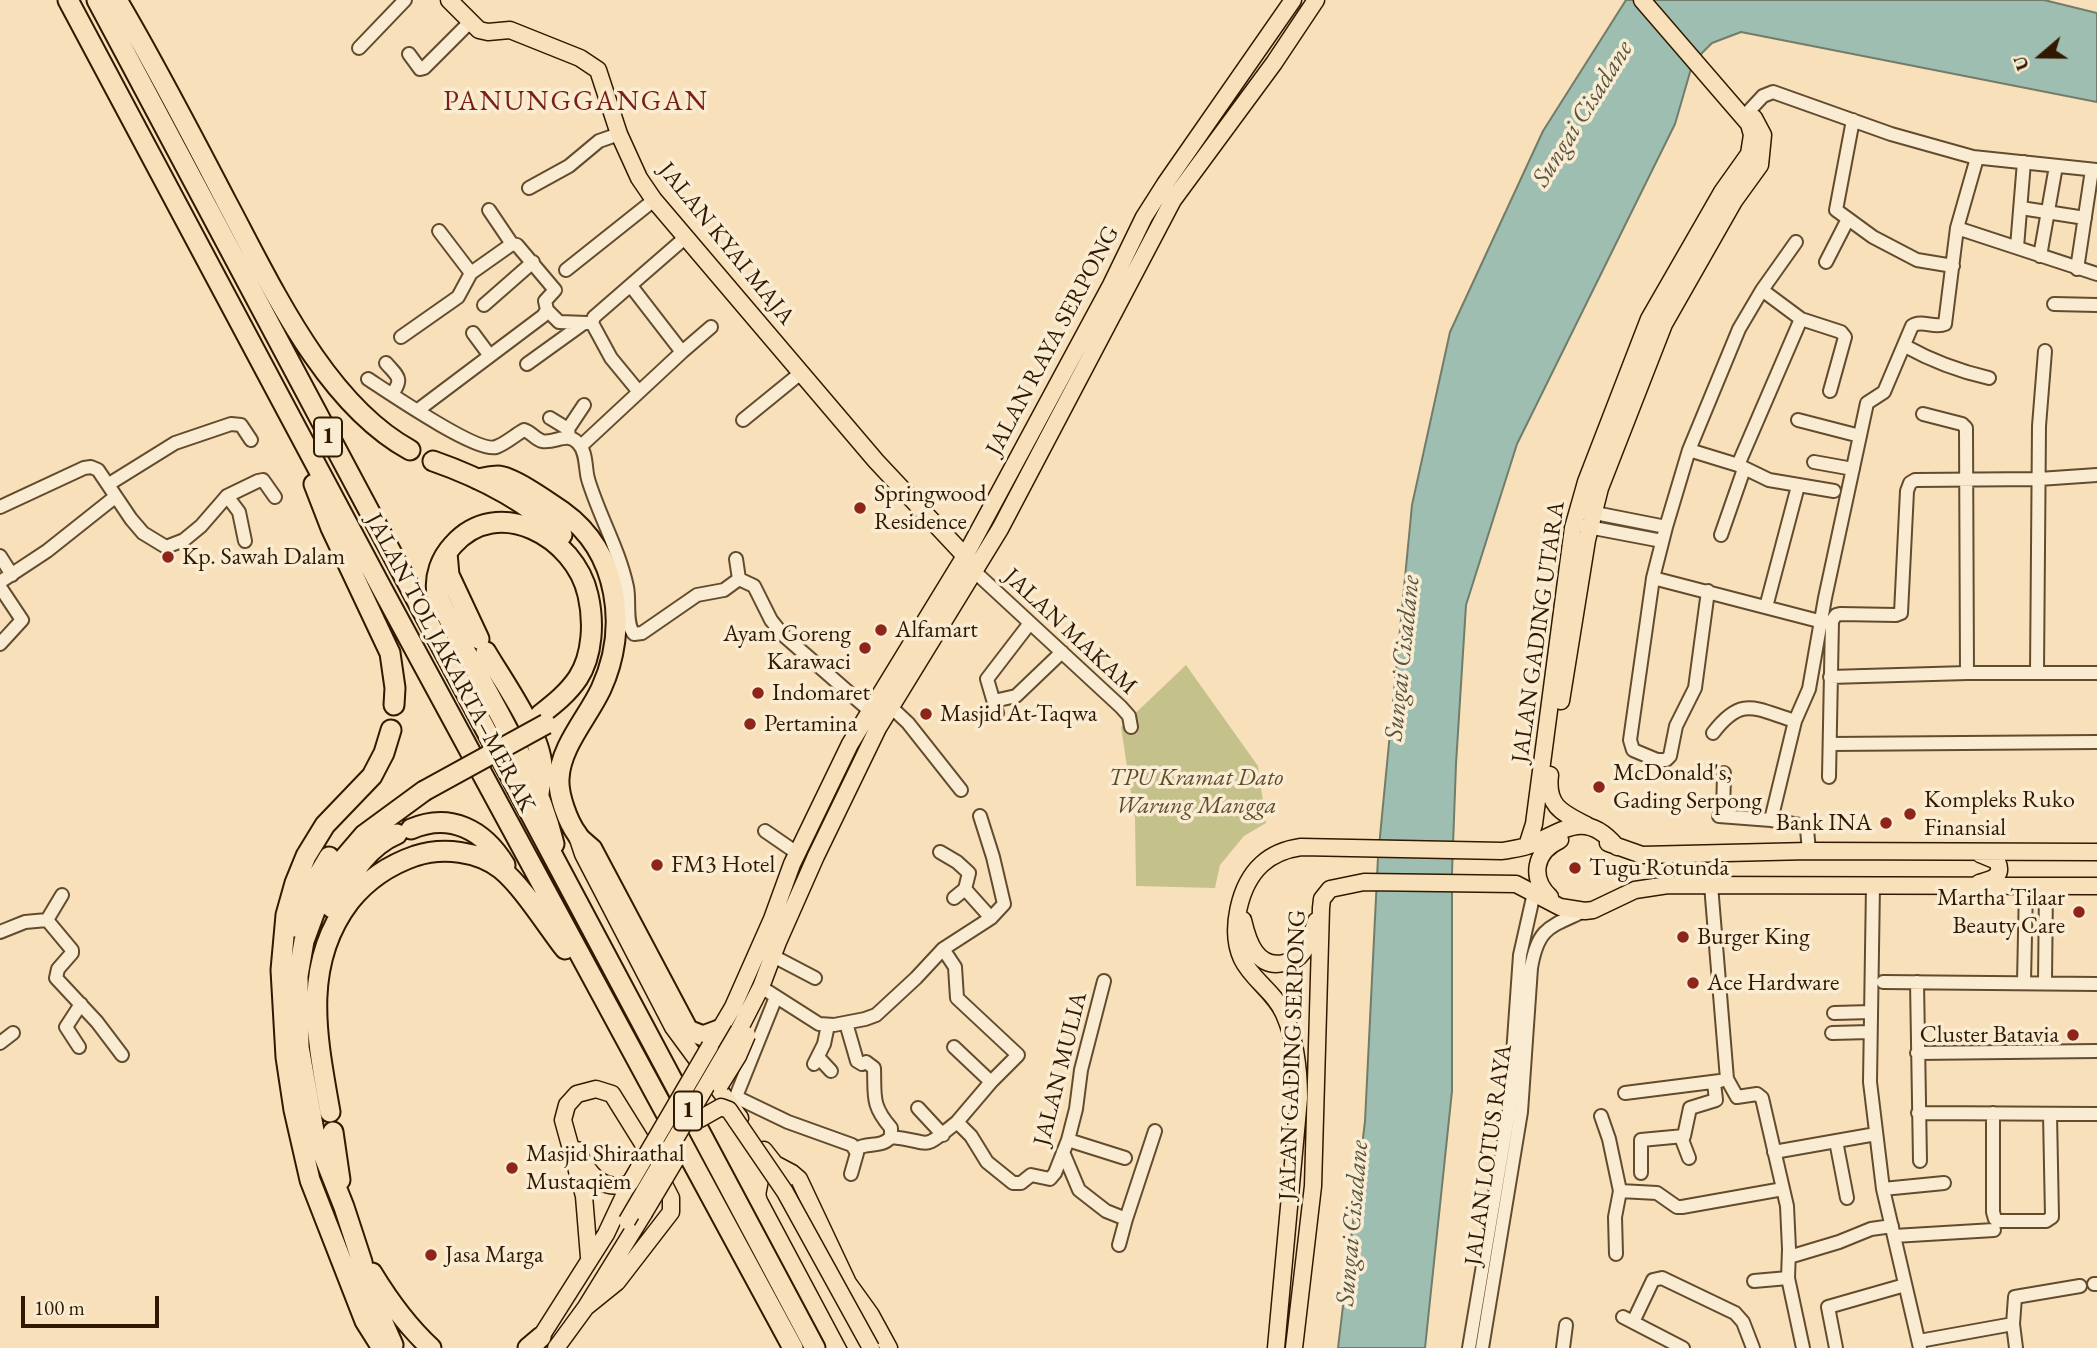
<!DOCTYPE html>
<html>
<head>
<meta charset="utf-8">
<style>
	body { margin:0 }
	#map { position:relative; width:2097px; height:1348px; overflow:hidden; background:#f8e1ba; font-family:"EB Garamond",serif }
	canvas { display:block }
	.north { position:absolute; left:2006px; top:21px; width:70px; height:70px; -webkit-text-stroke:5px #faecd2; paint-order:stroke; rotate:250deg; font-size:19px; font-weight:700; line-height:28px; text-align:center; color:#311900 }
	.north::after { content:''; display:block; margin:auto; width:24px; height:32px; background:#311900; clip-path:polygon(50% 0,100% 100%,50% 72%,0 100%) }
	.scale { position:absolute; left:21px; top:1296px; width:138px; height:32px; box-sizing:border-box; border:4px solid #311900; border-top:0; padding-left:9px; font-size:21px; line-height:24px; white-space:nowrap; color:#311900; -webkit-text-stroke:5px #faecd2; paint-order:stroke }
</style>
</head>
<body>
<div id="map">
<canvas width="2097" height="1348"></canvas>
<div class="north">U</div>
<div class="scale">100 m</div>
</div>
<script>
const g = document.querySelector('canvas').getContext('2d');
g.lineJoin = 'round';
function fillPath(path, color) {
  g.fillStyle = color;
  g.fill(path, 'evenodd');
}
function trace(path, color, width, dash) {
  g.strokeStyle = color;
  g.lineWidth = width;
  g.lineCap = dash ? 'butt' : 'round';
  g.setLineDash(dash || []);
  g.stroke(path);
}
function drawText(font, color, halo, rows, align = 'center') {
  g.font = font + ' "EB Garamond",serif';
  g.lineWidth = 7;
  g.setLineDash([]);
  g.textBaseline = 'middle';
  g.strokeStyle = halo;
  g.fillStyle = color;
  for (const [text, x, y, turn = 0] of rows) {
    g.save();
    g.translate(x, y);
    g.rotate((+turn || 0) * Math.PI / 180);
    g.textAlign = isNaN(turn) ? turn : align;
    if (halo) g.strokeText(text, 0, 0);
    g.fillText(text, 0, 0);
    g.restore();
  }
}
fillPath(new Path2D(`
	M 1186,665 L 1258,766 L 1266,823 L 1244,836 L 1220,865 L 1215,888 L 1136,886 L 1135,819 L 1121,727 Z`), '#c4c18b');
const water = new Path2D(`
	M 1626,0 L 2044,0 L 2097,13 L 2097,102 L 1741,32 L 1712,43 L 1693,62 L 1675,124 L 1517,444 L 1466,605 L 1456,764 L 1452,872 L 1452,1091 L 1425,1348 L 1338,1348 L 1365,1121 L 1378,857 L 1412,505 L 1450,332 L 1543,131 Z`);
fillPath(water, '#9dbeb0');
trace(water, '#727c6a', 2);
const minor = new Path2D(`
	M 359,48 L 405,0
	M 409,54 L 420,69 L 424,68 L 470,22
	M 1749,111 L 1763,96 L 1773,92 L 1891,134 L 1973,157 L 2097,170
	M 1853,120 L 1836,210 L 1873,237 L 1917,260 L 1953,266
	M 529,188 L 569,166 L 599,141 L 619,134
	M 2021,208 L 2085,218
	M 1957,228 L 2097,274
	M 439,231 L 471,273
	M 2017,247 L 2024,162
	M 2040,256 L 2056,166
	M 1826,262 L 1848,219
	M 2077,269 L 2092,170
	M 566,270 L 654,200
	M 1762,290 L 1801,319 L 1841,332 L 1845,337 L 1830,391
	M 2054,304 L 2097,305
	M 484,305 L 533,262
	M 547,310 L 559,322 L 588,323
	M 592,323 L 594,317 L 686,237
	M 592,323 L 611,358 L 639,392
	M 473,333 L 490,356
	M 401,337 L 458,297 L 471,273 L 512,244
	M 1905,346 C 1932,361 1958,371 1989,378
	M 682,352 L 711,327
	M 386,363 C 397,376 404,378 392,394
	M 527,364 L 584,323
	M 368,379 C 388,392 477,453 496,447 C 505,444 515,435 524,430 C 531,432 535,439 542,441 C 555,444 567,431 578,443 C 587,452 585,468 588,479 C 599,516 619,549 627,587 C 630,601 625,623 634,634 L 642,633 L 697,595 L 724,590 L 739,579
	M 418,410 L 543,316 L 547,310 L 545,301 L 555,290 L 517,245 L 512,244 L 489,210
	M 1923,414 L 1962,424 L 1966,428 L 1967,673
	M 550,418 L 568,429 L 569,437
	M 743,420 L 802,372
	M 1798,420 L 1860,436
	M 568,429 L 584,405
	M 581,446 L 682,352 L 631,286
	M 1689,450 L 1738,465 L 1769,480 L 1834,491
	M 1814,462 L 1853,469
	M 1738,465 L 1801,319
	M 109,484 L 175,443 L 231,424 L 241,425 L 251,440
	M 227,496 L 239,512 L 245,541
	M 0,507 L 84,468 L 91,467 L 98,470 L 131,519 L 143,533 L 166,547 L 184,540 L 201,526 L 227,496 L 258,481 L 263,480 L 275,497
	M 1585,511 L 1666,527
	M 1583,526 L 1662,541
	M 1721,535 L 1744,469
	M 0,556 L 12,575
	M 736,559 L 739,579
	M 974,571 L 1121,707 L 1129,716 L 1131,727
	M 1653,578 L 1815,620
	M 739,579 L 754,586 L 771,620 L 782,634 L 870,711
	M 0,582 L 47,551 L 115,497
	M 0,587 L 22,620 L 0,644
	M 1708,591 L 1695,688 L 1676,726 L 1670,756 L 1666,760 L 1657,760 L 1633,750 L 1630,740 L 1653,578 L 1666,527 L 1689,450 L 1739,329 L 1762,290 L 1796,242
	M 1766,607 L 1798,486
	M 2037,673 L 2039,426 L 2045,351
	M 1830,677 L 1967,673 L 2097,673
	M 994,701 L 1016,696 L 1062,652
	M 891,707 L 908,723 L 961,790
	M 997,713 L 987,679 L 1030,623
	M 1713,733 C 1742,695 1755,709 1795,721
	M 1830,744 L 2097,742
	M 1829,777 L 1832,621 L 1836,615 L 1840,614 L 1896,615 L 1901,613 L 1907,491 L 1910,483 L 1915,480 L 2039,479 L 2097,475
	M 1719,816 L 1771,820 L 1805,826 L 1807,829 L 1809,851
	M 1723,816 L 1724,773
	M 1771,820 L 1795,721 L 1809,689 L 1825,598 L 1867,403 L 1884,392 L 1912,326 C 1922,319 1934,329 1945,324 L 1957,228 L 1977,158
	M 765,831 L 797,853
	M 940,852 L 957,862 L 969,873 L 965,889
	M 1711,885 L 1727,1079 L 1737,1097 L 1757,1094 L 1762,1098 L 1787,1206 L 1789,1249 L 1788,1278 L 1803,1348
	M 1873,885 L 1870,1082 L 1883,1189 L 1920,1348
	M 954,898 L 965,889 L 991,918
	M 47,920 L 72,950 L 72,953 L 58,969 L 56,978 L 97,1022 L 122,1055
	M 47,920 L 62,895
	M 0,932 L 25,922 L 47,920
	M 943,949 L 955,967 L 957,998 L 1018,1055 L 991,1082 L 957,1122
	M 773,956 L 815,978
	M 1883,982 L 2097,984
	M 1917,982 L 1920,1161
	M 2024,982 L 2026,887
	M 2045,982 L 2046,887
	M 761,987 L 819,1024 L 834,1025 L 865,1019 L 876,1015 L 916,978 L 943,949 L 991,918 L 1004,904 L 993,857 L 980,816
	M 776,997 L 737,1094 L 738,1098 L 788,1122 L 852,1145 L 857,1153 L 851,1174
	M 1834,1013 L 1871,1012
	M 846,1023 L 857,1061 L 862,1064 L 866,1062 L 874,1068 C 875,1096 871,1105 891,1128 L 891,1137
	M 1832,1033 L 1870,1032
	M 0,1043 L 13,1033
	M 79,1047 L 66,1027 L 81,1004
	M 954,1047 L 991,1082
	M 1917,1053 L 2097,1051
	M 818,1057 L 831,1071
	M 814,1064 L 824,1044 L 828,1025
	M 1625,1093 L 1720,1081
	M 918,1108 L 943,1135
	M 1918,1113 L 2097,1114
	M 1993,1113 L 1993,1212 L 1995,1219 L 1999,1221 L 2046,1221 L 2052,1217 L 2050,1114
	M 1601,1116 L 1609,1139 L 1620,1191 L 1657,1193 L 1677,1207 L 1682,1207 L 1783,1189
	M 891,1137 C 934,1141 919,1153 957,1122 L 971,1136 L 987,1162 L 1013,1183 L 1021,1183 L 1031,1175 L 1050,1179 L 1055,1173 L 1068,1140 L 1076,1109 L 1081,1070 L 1104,981
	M 1681,1137 L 1689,1158
	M 1068,1140 L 1125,1158
	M 1836,1141 L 1847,1198
	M 856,1149 C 868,1141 880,1149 891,1137
	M 1063,1152 L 1079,1190 L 1106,1211 L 1126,1219 L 1119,1245
	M 1774,1152 L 1876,1134
	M 1641,1173 L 1641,1140 L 1684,1136 L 1690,1108 L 1716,1100 L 1714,1083
	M 1883,1189 L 1944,1183
	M 1126,1219 L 1155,1131
	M 1894,1236 L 1994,1230
	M 1616,1254 L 1615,1217 L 1620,1191
	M 1789,1257 L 1839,1242 L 1871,1229 L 1892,1226
	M 1754,1281 L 1788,1278
	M 2094,1284 L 2097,1284
	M 1623,1317 L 1683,1348
	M 1633,1322 L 1653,1280 L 1662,1278 L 1735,1313 L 1743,1322 L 1753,1348
	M 1919,1341 L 2013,1324
	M 1469,1348 L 1509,1111 L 1520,955 L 1534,893
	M 1482,1348 L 1521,1112 L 1531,968 C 1538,927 1550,927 1584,911
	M 1563,1348 L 1566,1325
	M 1836,1348 L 1828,1307 L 1905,1285
	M 2016,1348 L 2013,1324 L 2015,1297 L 2080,1286`);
const major = new Path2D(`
	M 449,0 L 479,30 L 488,32 L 510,30 L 580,58 L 598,70 L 619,134 L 639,178 L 654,200 L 876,461 L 965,556
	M 1561,701 L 1587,540 L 1600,488 L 1664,324 L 1734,201 L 1760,165 L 1763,135 L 1754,118
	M 1550,775 C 1546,807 1563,813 1588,826
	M 577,836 L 583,854 L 673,1027 L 740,1118
	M 1608,843 L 1642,855 L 1809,851 L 2097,852
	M 1527,846 L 1534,824 L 1573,528 L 1586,482 L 1649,319 L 1722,192 L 1749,154 L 1752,135 L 1749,124 L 1642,0
	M 1979,883 C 1992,879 2004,877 1997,861 L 1980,854
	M 1550,897 C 1530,878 1534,852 1560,840
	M 1243,920 C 1248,942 1257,969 1284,963 C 1292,962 1299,958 1303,952 C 1310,943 1313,931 1316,921
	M 739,1030 L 761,987 L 778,942 L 816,856 L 878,728 L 1000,529 L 1173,200 L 1274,63 L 1316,0
	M 713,1041 L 733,1007 L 772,919 L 792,864 L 850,744 L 965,556 L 1111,285 L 1144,217 L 1165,184 L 1293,0
	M 577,1150 C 588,1173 601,1192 629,1184
	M 764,1150 L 775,1164 L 792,1173 L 799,1179 L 848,1283 L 871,1315 L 889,1348
	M 787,1178 L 777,1184 L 775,1194 L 857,1348
	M 586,1307 L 617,1282 L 671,1212 L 671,1198 L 645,1147 L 612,1094 L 596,1089 L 577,1094 L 567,1105 L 563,1120 L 584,1196 L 589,1257
	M 535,1346 L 606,1234 L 630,1183
	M 556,1348 L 586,1307 L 644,1213
	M 1276,1348 L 1299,1098 C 1299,1070 1296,1041 1284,1014 C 1275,992 1252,980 1242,959 C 1229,931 1239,885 1262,864 C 1273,854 1287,849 1301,847 L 1502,851 C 1513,849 1525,848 1535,843 C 1568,827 1588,812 1617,847
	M 1294,1348 L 1313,1186 L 1321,908 L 1322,899 L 1330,889 L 1364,882 L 1516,884 L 1560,907 L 1585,911 L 1593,910 L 1635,890 L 1668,885 L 2097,886`);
const highway = new Path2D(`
	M 68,0 L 380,585 L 793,1348
	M 97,0 L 815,1348
	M 117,0 C 156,66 191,134 226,201 C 271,285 324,403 410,450
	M 433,461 C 479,477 526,501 562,535
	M 477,479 C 484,478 492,476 498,476 C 512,476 550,503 563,512 C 619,552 629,628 601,689 C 588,717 560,747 559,779 C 558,795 568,822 577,834 C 580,840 587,844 592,849 L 688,1030 L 703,1036 L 719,1030
	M 314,484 L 331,528 L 390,653 L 395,688 L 394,705
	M 447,553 L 449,575 L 479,639
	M 486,652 C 503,681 540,732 542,766 C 542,775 540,785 539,794
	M 540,715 C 554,704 568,693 578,678 C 593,655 594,621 588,595 C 575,537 498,494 453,545 C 441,558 434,576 437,594 C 474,678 532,754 554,844
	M 411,829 C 450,812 484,830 505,865
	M 332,908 C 349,880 364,848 397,834
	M 296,927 L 307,894 L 329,857
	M 330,1112 C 317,1038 301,965 350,901 C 367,880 389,865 415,856 C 443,847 478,851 501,869 C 523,887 547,926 565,949
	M 333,1132 L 340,1180
	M 372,1273 C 389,1301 407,1326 431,1348
	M 393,1345 L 366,1284 L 362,1262 L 344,1207 L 314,1131 L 299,1047 L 298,976 L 304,941 L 315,911 L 334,870 L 364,835 L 424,791
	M 382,1348 L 365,1321 L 310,1180 L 294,1110 L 286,1057 L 281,970 L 286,915 L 295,883 L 306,856 L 325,825 L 372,776 L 384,753 L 391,730
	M 528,1348 L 541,1337`);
trace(minor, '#634b2e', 16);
trace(major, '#311900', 19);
trace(highway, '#311900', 23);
trace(minor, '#faecd2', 12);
trace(major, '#f8e1ba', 16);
trace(highway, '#f8e1ba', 19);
const majorBridge = new Path2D(`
	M 720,1085 L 738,1056 L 747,1035
	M 698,1120 L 721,1107 L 729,1110 L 785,1192 L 871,1348
	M 630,1183 L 710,1046
	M 644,1213 L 675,1161
	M 627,1221 L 739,1030`);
const highwayBridge = new Path2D(`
	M 424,791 L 546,724`);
trace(majorBridge, '#311900', 19, []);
trace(highwayBridge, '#311900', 23, []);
trace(majorBridge, '#f8e1ba', 16);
trace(highwayBridge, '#f8e1ba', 19);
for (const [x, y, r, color] of [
	[860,508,7,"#8f2418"],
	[168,557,7,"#8f2418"],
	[881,630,7,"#8f2418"],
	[865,648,7,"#8f2418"],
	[758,693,7,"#8f2418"],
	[926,714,7,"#8f2418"],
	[750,724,7,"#8f2418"],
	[1599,787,7,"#8f2418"],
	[1910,814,7,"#8f2418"],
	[1886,823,7,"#8f2418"],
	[657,865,7,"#8f2418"],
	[1575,868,7,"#8f2418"],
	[2079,912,7,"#8f2418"],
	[1683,937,7,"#8f2418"],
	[1693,983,7,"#8f2418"],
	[2073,1035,7,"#8f2418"],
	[512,1168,7,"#8f2418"],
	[431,1255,7,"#8f2418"]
]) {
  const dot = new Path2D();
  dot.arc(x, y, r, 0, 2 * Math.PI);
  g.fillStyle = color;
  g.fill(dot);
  trace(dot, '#faecd2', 2.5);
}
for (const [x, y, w] of [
	[328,437,28],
	[688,1111,28]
]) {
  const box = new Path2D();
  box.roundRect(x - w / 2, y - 19.5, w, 39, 5);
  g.fillStyle = '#faecd2';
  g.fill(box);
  trace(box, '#311900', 2);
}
drawText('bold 23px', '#311900', null, [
	["1",328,437],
	["1",688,1111]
]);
drawText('24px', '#311900', '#faecd2', [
	["JALAN KYAI MAJA",726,244,51],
	["JALAN RAYA SERPONG",1053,341,-62],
	["JALAN MAKAM",1070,632,43],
	["JALAN GADING UTARA",1539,632,-82],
	["JALAN TOL JAKARTA–MERAK",450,663,62],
	["JALAN GADING SERPONG",1293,1055,-88],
	["JALAN MULIA",1061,1069,-76],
	["JALAN LOTUS RAYA",1489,1155,-82]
]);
drawText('24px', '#311900', '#faecd2', [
	["Springwood",874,494],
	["Residence",874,522],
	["Kp. Sawah Dalam",182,557],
	["Alfamart",895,630],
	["Ayam Goreng",851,634,"right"],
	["Karawaci",851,662,"right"],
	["Indomaret",772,693],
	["Masjid At-Taqwa",940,714],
	["Pertamina",764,724],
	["McDonald's,",1613,773],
	["Gading Serpong",1613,801],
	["Kompleks Ruko",1924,800],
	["Finansial",1924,828],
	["Bank INA",1872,823,"right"],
	["FM3 Hotel",671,865],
	["Tugu Rotunda",1589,868],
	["Martha Tilaar",2065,898,"right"],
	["Beauty Care",2065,926,"right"],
	["Burger King",1697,937],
	["Ace Hardware",1707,983],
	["Cluster Batavia",2059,1035,"right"],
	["Masjid Shiraathal",526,1154],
	["Mustaqiem",526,1182],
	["Jasa Marga",445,1255]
], 'left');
drawText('italic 24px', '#5d4b2a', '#faecd2', [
	["TPU Kramat Dato",1196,778],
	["Warung Mangga",1196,806]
]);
drawText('italic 26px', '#57533e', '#faecd2', [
	["Sungai Cisadane",1583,114,-58],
	["Sungai Cisadane",1403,658,-84],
	["Sungai Cisadane",1353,1223,-85]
]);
g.letterSpacing = '2px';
drawText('28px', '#7a1f14', '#faecd2', [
	["PANUNGGANGAN",576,102]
]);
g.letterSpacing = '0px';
</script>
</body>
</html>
